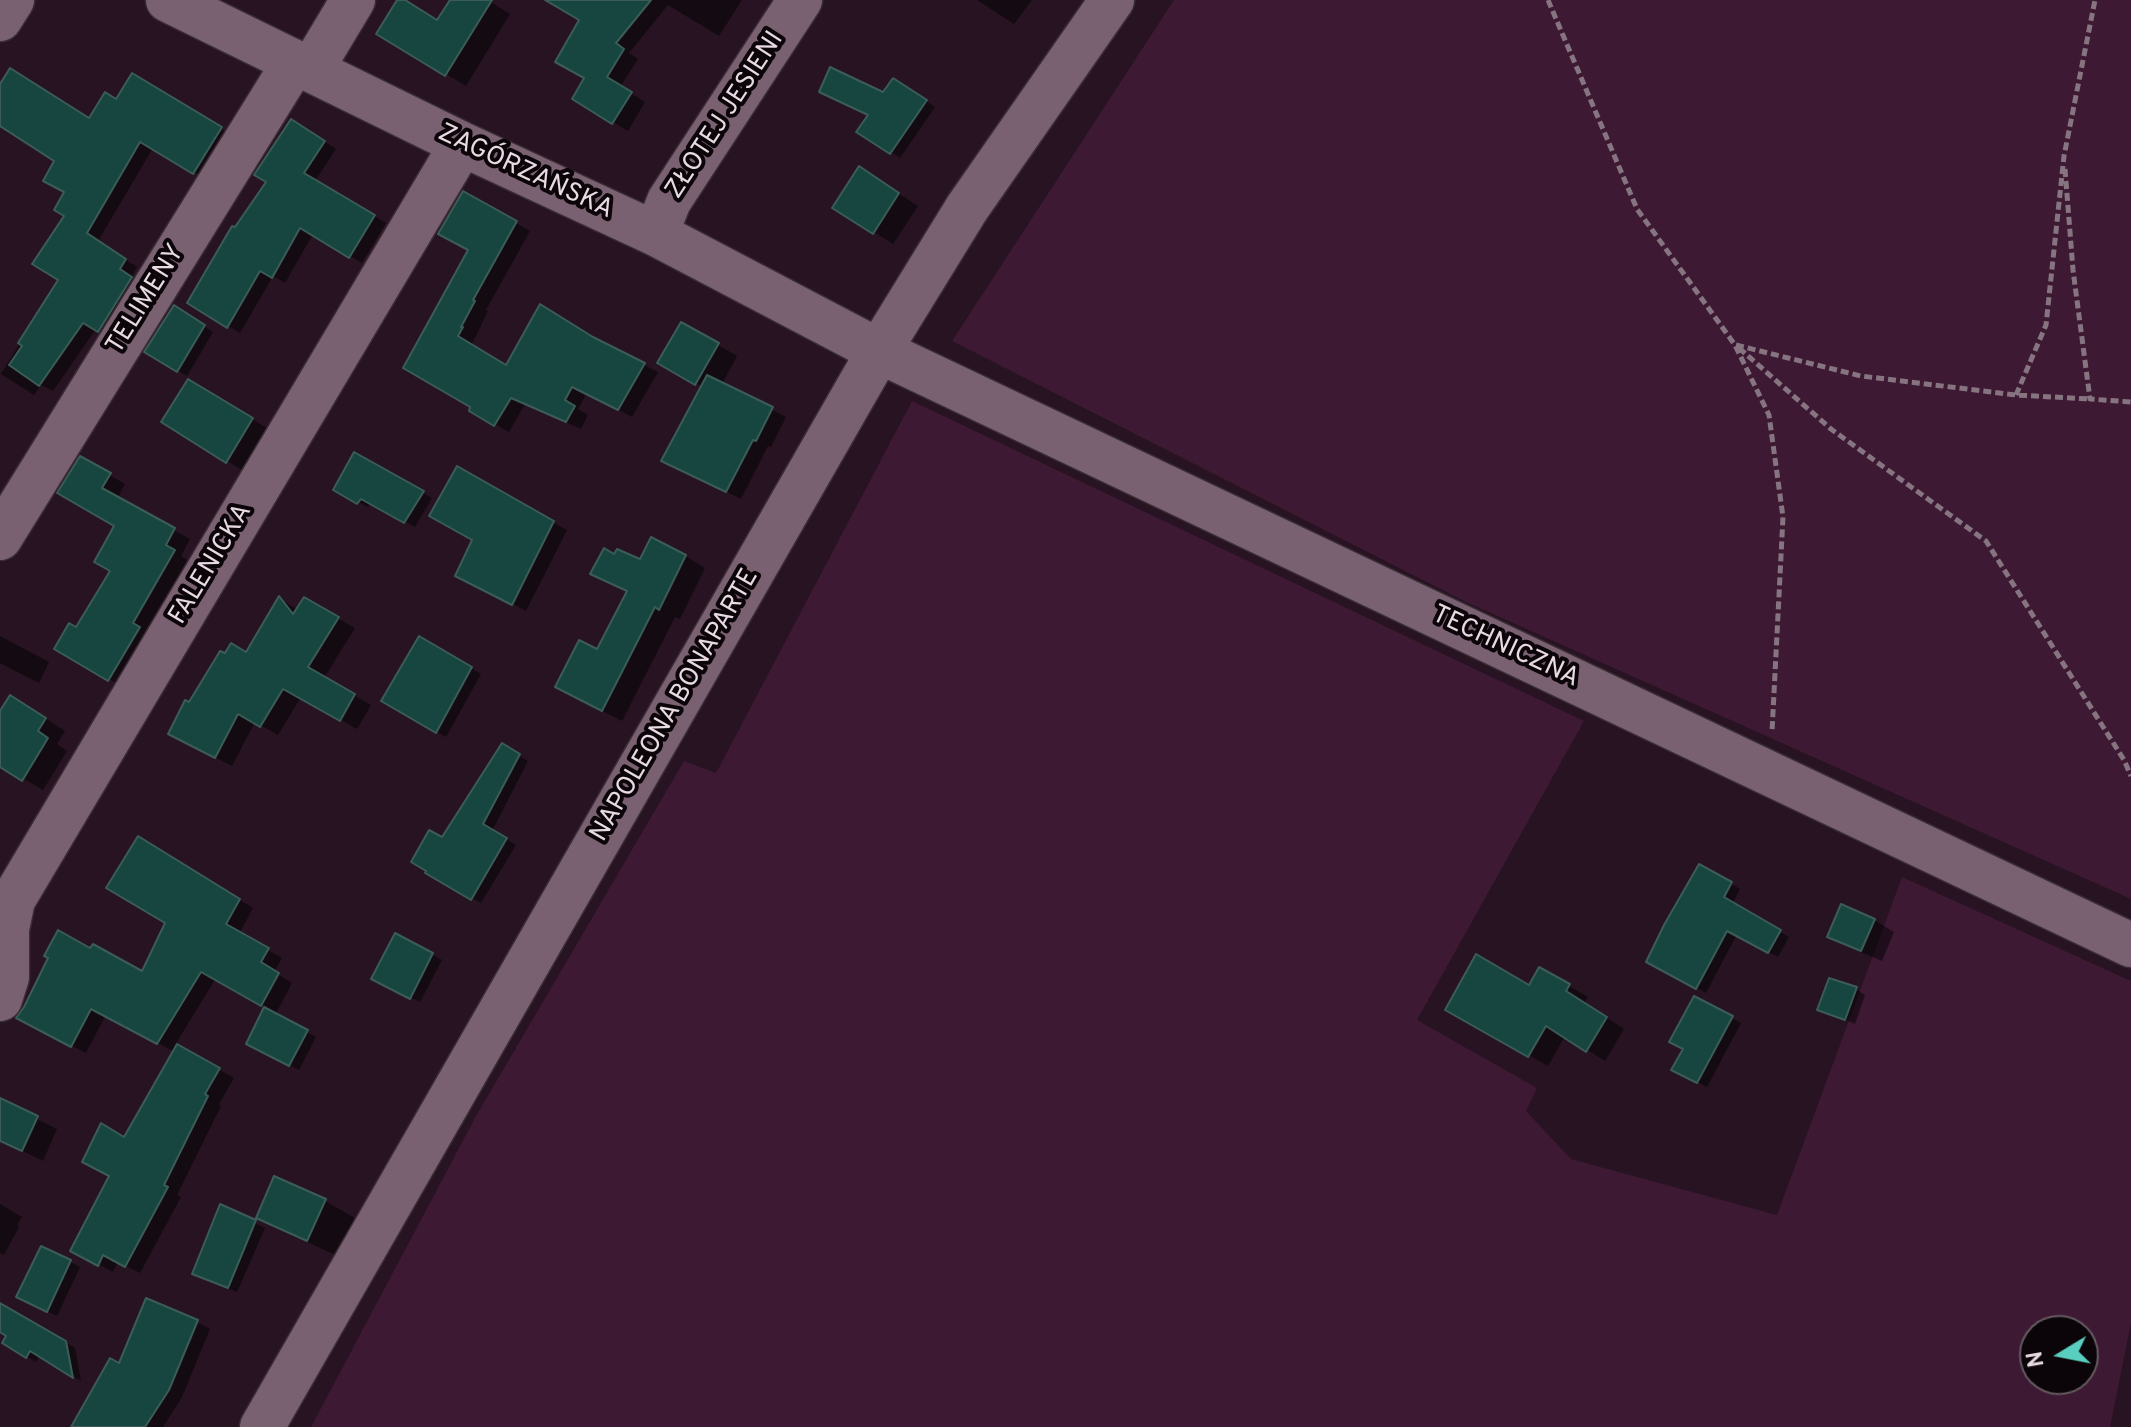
<!DOCTYPE html>
<html>
<head>
<meta charset="utf-8">
<style>
	body { margin:0 }
	#map { position:relative; width:2131px; height:1427px; overflow:hidden; background:#271321; font-family:Overpass,sans-serif }
	canvas { display:block }
	.north { position:absolute; left:2019px; top:1315px; width:80px; height:80px; box-sizing:border-box; background:#0b0408; border:2px solid #635a60; border-radius:50%; rotate:260deg; font-size:22px; font-weight:700; line-height:32px; text-align:center; color:#e8dae3 }
	.north::after { content:''; display:block; margin:auto; width:28px; height:36px; background:#59cebe; clip-path:polygon(50% 0,100% 100%,50% 72%,0 100%) }
</style>
</head>
<body>
<div id="map">
<canvas width="2131" height="1427"></canvas>
<div class="north">N</div>
</div>
<script>
const g = document.querySelector('canvas').getContext('2d');
g.lineJoin = 'round';
function fillPath(path, color) { g.fillStyle = color; g.fill(path, 'evenodd'); }
const shape = rows => new Path2D(rows.map(r => 'M' + r).join(''));
function stroke(path, color, width, dash) { g.strokeStyle = color; g.lineWidth = width; g.lineCap = dash ? 'butt' : 'round'; g.setLineDash(dash || []); g.stroke(path); }
function write(font, color, halo, rows, align = 'center') {
  g.font = font + ' Overpass,sans-serif'; g.lineWidth = 8; g.setLineDash([]); g.textBaseline = 'middle'; g.strokeStyle = halo; g.fillStyle = color; for (const [text, x, y, turn = 0] of rows) {
    g.save(); g.translate(x, y); g.rotate((+turn || 0) * Math.PI / 180); g.textAlign = isNaN(turn) ? turn : align; if (halo) g.strokeText(text, 0, 0); g.fillText(text, 0, 0); g.restore();
  }
}
const green = shape([
	[1174,0,2131,0,2131,899,1466,602,952,341],
	[912,401,1584,721,1417,1020,1537,1088,1526,1111,1571,1159,1777,1215,1902,877,2131,981,2131,1323,2110,1427,311,1427,476,1116,684,761,716,773],
	[2035,1331,2083,1331,2083,1379,2035,1379]
]);
const shadow = shape([
	[399,0,438,22,452,0,488,0,510,14,466,86,379,33],
	[549,0,742,0,719,36,668,5,629,53,638,59,620,87,645,102,628,131,574,99,587,78,582,19],
	[977,0,1032,0,1014,24],
	[133,76,233,136,206,179,153,148,98,241,137,267,131,278,143,286,111,338,96,329,53,391,41,385,34,395,1,374,60,279,67,192,57,160,0,123,0,88,90,120,117,101],
	[903,86,935,107,900,158,859,131,884,94],
	[304,128,336,149,315,181,386,223,362,263,313,234,285,283,273,276,240,333,189,302],
	[860,168,918,206,893,244,874,232],
	[464,194,530,231,486,310,488,311,471,346,507,367,597,341,658,372,632,417,587,393,578,409,588,415,581,429,525,404,509,432,471,410,473,407,406,368,470,250],
	[184,313,213,332,187,376,147,352],
	[682,324,737,356,722,384,786,417,771,447,768,446,741,499,678,468,703,387,660,363],
	[189,382,272,431,247,473,164,422],
	[355,455,432,498,415,527,371,502,368,507,336,490],
	[81,459,125,484,117,499,190,539,181,556,189,561,125,688,57,649,77,630,112,570,116,525],
	[458,469,567,530,526,611,472,583,475,540],
	[685,556,705,568,680,619,675,617,622,721,577,698,629,592,593,574,641,562],
	[280,599,298,610,304,600,355,628,324,678,371,705,357,729,301,697,278,735,255,722,232,766,187,743,189,705,247,655],
	[0,636,49,662,39,683,0,663],
	[420,639,481,674,446,737,384,700],
	[31,709,65,731,57,744,67,751,43,790,0,765,0,715],
	[502,746,528,761,492,831,516,845,481,903,428,872,443,840],
	[139,838,253,908,239,934,282,958,274,972,292,983,275,1015,316,1037,299,1070,248,1043,267,1007,216,978,175,1045,234,1078,219,1104,221,1106,177,1195,181,1197,140,1273,118,1262,113,1272,73,1250,111,1176,125,1140,175,1052,106,1015,86,1053,33,1026,142,974,167,922],
	[1700,867,1740,889,1732,904,1789,937,1778,957,1737,934,1706,993,1649,961],
	[1842,907,1874,920,1894,932,1882,961,1849,947,1830,936],
	[396,936,442,960,420,1002,383,984],
	[1540,969,1588,997,1584,1003,1624,1029,1605,1061,1565,1036,1548,1066,1447,1009,1530,987],
	[1856,989,1865,995,1855,1024,1820,1009],
	[1732,1018,1741,1023,1707,1087,1674,1069],
	[1,1101,57,1129,43,1161,0,1140],
	[275,1179,325,1201,355,1218,338,1256,289,1234,259,1217],
	[0,1204,22,1217,17,1225,19,1227,4,1255,0,1253],
	[222,1207,265,1228,237,1292,203,1278],
	[42,1248,80,1267,57,1316,28,1302],
	[0,1305,75,1348,81,1381,40,1355,36,1362,5,1342,9,1336,0,1330],
	[197,1322,210,1329,182,1397,163,1427,88,1427,120,1366]
]);
const building = shape([
	[397,0,405,0,437,20,450,0,492,0,445,76,376,34,397,0],
	[545,0,651,0,616,43,624,49,607,77,632,92,612,124,572,99,584,78,555,62,579,20,545,0],
	[830,67,883,92,893,78,927,100,890,154,856,132,868,115,819,92,830,67],
	[10,68,89,118,105,92,116,99,132,73,222,127,193,174,140,142,87,233,126,259,120,269,132,277,98,332,83,323,39,386,9,365,22,346,18,343,58,280,32,264,64,216,54,210,64,192,43,181,54,161,0,126,0,84,10,68],
	[291,119,325,141,304,173,375,215,349,258,300,228,272,278,260,271,227,328,187,303,232,226,235,227,266,182,254,175,291,119],
	[859,166,899,193,873,234,832,208,859,166],
	[463,191,517,221,473,300,475,301,461,327,463,327,458,336,506,365,540,304,593,337,645,363,618,410,572,387,565,400,575,406,566,422,511,398,494,426,469,411,470,407,403,368,468,250,438,234,463,191],
	[174,305,205,325,177,372,144,352,174,305],
	[681,322,719,343,695,385,657,363,681,322],
	[707,375,773,407,756,441,753,440,726,492,661,461,707,375],
	[188,379,253,418,226,463,161,422,188,379],
	[354,452,424,491,404,523,361,499,357,504,333,490,354,452],
	[80,456,111,473,102,488,175,528,166,545,175,550,133,623,140,627,108,681,54,649,69,623,76,627,110,571,94,562,114,526,57,493,80,456],
	[457,466,554,521,512,605,455,576,472,540,429,516,457,466],
	[651,537,686,555,659,610,655,607,602,711,555,687,579,640,597,649,627,591,590,574,604,548,614,554,617,549,640,559,651,537],
	[279,596,293,614,304,597,339,617,308,667,355,694,340,721,283,689,260,727,238,714,215,758,168,734,185,700,189,702,220,651,225,653,231,643,246,652,279,596],
	[419,636,472,667,436,733,381,701,419,636],
	[10,695,46,718,38,731,48,738,22,781,0,767,0,711,10,695],
	[502,743,520,754,483,824,507,838,471,900,425,873,426,871,411,862,429,830,442,837,502,743],
	[138,836,240,899,226,924,269,948,261,962,279,973,261,1006,201,972,157,1044,91,1009,71,1047,16,1018,24,1007,48,958,44,956,58,930,90,948,93,944,142,971,165,923,106,888,138,836],
	[1699,864,1732,882,1724,897,1781,930,1768,953,1727,931,1696,989,1646,962,1664,925,1699,864],
	[1841,904,1875,919,1861,951,1827,937,1841,904],
	[395,933,433,953,410,999,371,979,395,933],
	[1476,954,1529,985,1539,967,1570,984,1566,991,1607,1017,1586,1052,1546,1026,1528,1057,1445,1010,1476,954],
	[1829,978,1857,987,1845,1020,1817,1010,1829,978],
	[1694,996,1733,1016,1697,1083,1671,1070,1683,1049,1669,1042,1694,996],
	[264,1007,308,1030,289,1066,246,1044,264,1007],
	[177,1044,220,1068,205,1094,208,1096,164,1185,168,1187,125,1267,103,1255,98,1266,70,1251,109,1176,82,1162,101,1123,124,1137,177,1044],
	[0,1098,38,1116,22,1151,0,1141,0,1098],
	[274,1176,326,1199,307,1241,256,1218,274,1176],
	[220,1204,256,1220,228,1288,192,1274,220,1204],
	[41,1246,71,1260,47,1312,16,1297,41,1246],
	[146,1298,198,1320,169,1390,145,1427,71,1427,110,1358,119,1363,146,1298],
	[0,1303,66,1341,73,1378,30,1351,26,1358,2,1343,6,1336,0,1332,0,1303]
]);
const path = shape([
	[1548,0,1637,209,1735,345,1769,415,1783,517,1772,732],
	[2065,169,2073,270,2090,399,2131,402],
	[1736,345,1861,376,2016,395,2090,399],
	[1739,348,1831,429,1986,541,2124,760,2131,776],
	[2016,395,2046,325,2064,156,2095,0]
]);
const minor = shape([
	[168,0,462,144,656,234,879,351,2131,945],
	[0,19,12,0],
	[311,70,353,0],
	[656,234,669,201,800,0],
	[0,538,294,63],
	[0,999,7,977,7,929,13,900,462,144],
	[262,1427,879,351,967,208,1112,0]
]);
const streetNames = [
	["ZŁOTEJ JESIENI",726,116,-57],
	["ZAGÓRZAŃSKA",525,173,25],
	["TELIMENY",147,300,-58],
	["FALENICKA",212,565,-59],
	["TECHNICZNA",1505,648,25],
	["NAPOLEONA BONAPARTE",676,706,-60]
];
fillPath(green, '#3d1933');
fillPath(shadow, '#0007');
fillPath(building, '#174640');
stroke(building, '#3b5c57', 2);
stroke(minor, '#3a2d36', 47);
stroke(path, '#867581', 5, [8, 4]);
stroke(minor, '#7a6171', 44);
write('26px', '#e8dae3', '#0b0408', streetNames);
</script>
</body>
</html>
